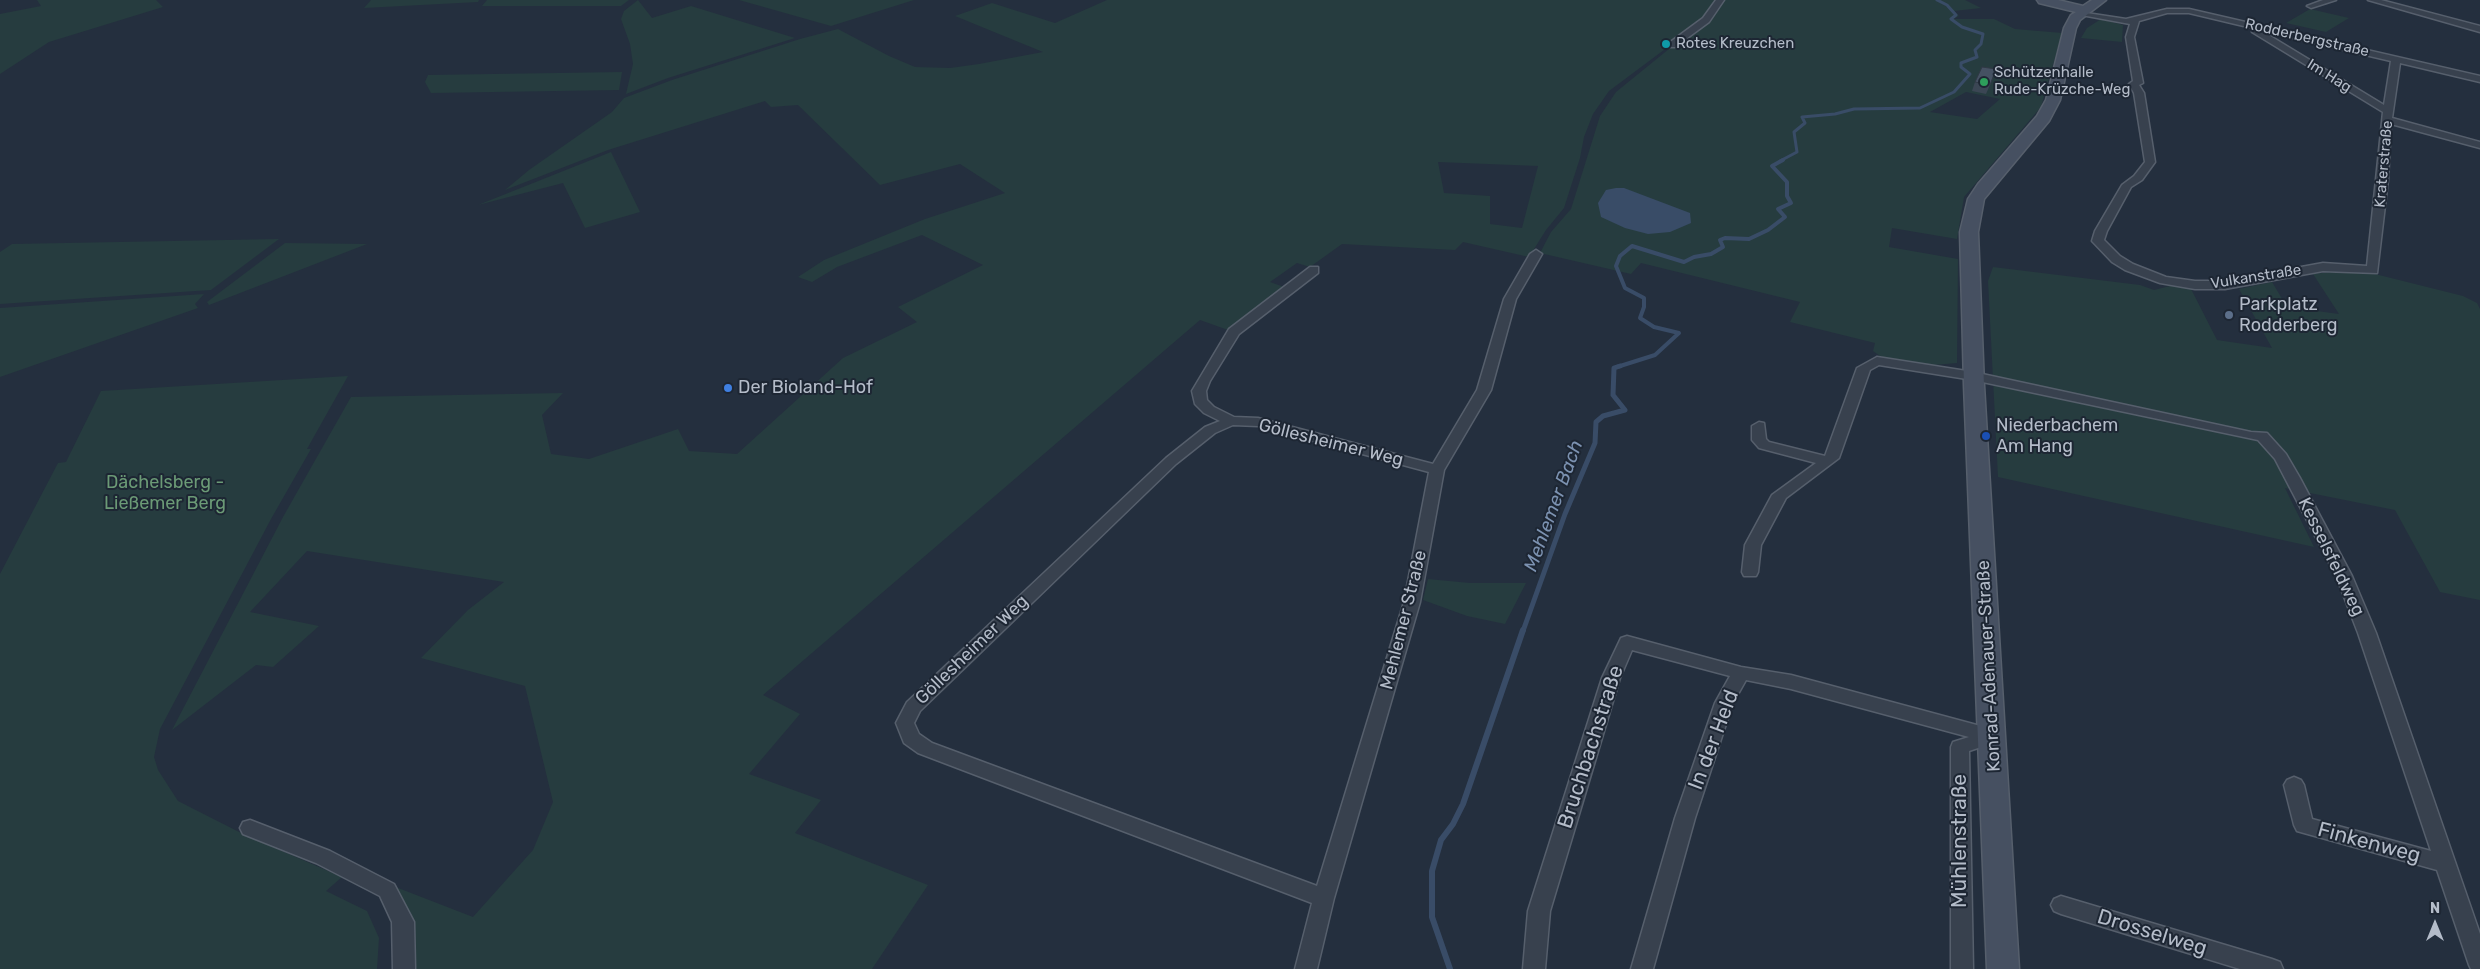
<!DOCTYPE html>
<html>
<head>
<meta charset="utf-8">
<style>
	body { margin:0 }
	#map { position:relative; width:2480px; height:969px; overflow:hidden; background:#242f3e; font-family:Rubik,sans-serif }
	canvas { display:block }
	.north { position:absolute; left:2410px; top:899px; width:50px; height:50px; -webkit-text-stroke:4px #1d2633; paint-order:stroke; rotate:0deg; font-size:14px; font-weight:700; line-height:20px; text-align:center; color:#b4bcc9 }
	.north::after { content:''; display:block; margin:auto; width:18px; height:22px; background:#b4bcc9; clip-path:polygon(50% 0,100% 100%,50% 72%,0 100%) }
</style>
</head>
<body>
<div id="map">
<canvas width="2480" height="969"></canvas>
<div class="north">N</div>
</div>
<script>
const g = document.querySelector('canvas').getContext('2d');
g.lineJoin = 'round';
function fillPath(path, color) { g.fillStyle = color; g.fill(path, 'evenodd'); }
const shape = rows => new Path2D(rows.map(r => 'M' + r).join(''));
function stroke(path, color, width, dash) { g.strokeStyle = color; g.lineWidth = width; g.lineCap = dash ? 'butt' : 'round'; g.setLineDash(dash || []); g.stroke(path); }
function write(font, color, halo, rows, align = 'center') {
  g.font = font + ' Rubik,sans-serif'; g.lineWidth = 4; g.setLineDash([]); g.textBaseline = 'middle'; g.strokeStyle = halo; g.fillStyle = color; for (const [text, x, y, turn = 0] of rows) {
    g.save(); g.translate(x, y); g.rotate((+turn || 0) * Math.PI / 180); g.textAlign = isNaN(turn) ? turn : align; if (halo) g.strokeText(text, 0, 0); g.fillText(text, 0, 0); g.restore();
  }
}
const green = shape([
	[37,0,156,0,163,7,49,42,0,74,0,14,41,6],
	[371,0,479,0,478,2,364,8],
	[487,0,629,0,621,6,482,6],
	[638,0,652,18,691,6,795,38,668,78,626,94,633,64,630,44,621,19,624,11],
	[739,0,914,0,831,26],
	[1107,0,1717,0,1704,20,1609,91,1593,114,1584,137,1580,158,1564,208,1546,230,1529,257,1463,242,1455,250,1342,244,1310,267,1297,263,1270,282,1284,287,1228,330,1200,320,763,695,800,714,749,774,821,800,795,833,928,885,872,969,412,969,413,920,393,886,473,917,533,850,553,802,525,686,421,658,468,610,504,582,307,551,250,612,319,626,273,667,256,665,172,730,283,517,351,397,563,393,542,415,551,454,589,459,678,429,689,451,737,454,843,358,917,322,898,307,983,265,922,235,837,267,812,282,798,277,824,260,925,219,1005,193,960,164,880,185,798,105,771,107,765,101,608,150,505,190,529,170,612,112,624,98,672,80,800,39,838,29,889,56,915,67,950,68,979,64,1043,52,955,16,992,3,1055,23],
	[1438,162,1538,166,1522,228,1490,224,1490,196,1444,193],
	[1722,0,1965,0,1981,8,1954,11,1959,16,1953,19,1994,19,2015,29,2062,33,2041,107,1964,197,1957,239,1892,228,1889,247,1958,259,1957,363,1934,365,1883,358,1873,351,1875,343,1790,322,1800,302,1641,263,1631,274,1540,253,1551,232,1571,209,1600,116,1616,92,1680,40],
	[1966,92,2000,99,1977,119,1930,112],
	[2310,9,2349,18,2326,32,2286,23],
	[2101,19,2123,25,2122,42,2081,38,2087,28],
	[622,72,619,90,431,93,425,82,428,75],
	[611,152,640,212,585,228,563,183,478,205],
	[279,239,211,290,0,304,0,252,12,244],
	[285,243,367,244,209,305,207,302],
	[1993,267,2140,285,2154,290,2174,285,2190,287,2217,340,2272,348,2239,289,2272,282,2287,307,2339,314,2313,274,2340,271,2375,274,2463,296,2477,303,2480,309,2480,600,2440,592,2395,510,2285,488,2314,547,1998,477,1988,281],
	[204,294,195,304,198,308,0,377,0,308],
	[348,376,307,449,311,449,271,519,160,729,154,757,158,770,178,801,245,835,342,877,326,891,367,911,379,938,377,969,0,969,0,574,58,463,66,462,101,391],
	[1428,579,1470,583,1526,583,1505,624,1467,616,1423,600]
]);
const water = shape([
	[1616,188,1624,188,1690,213,1691,223,1670,232,1648,234,1625,228,1601,217,1598,203,1606,190]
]);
const streamFar3 = shape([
	[1780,161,1797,152,1794,132,1805,123,1802,117,1835,114,1854,109,1920,108,1954,92,1970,74,1961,67,1961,63,1977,57,1975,50,1981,44,1983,34,1962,27,1951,19,1956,15,1947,5,1937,0]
]);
const streamFar2 = shape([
	[1617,367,1655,355,1679,333,1654,327,1640,318,1644,307,1644,298,1625,288,1616,266,1620,256,1632,246,1684,262,1694,257,1711,254,1723,247,1720,240,1725,238,1749,239,1768,230,1785,217,1778,209,1791,203,1787,196,1787,182,1772,166,1783,160]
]);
const streamFar1 = shape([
	[1523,631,1565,514,1595,443,1596,422,1603,416,1625,410,1613,395,1614,368,1620,366]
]);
const stream = shape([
	[1450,969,1432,917,1432,871,1441,840,1453,824,1463,804,1523,630]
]);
const street = shape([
	[1716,0,1724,0,1709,22,1675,47,1669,47,1669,43,1703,18,1716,0],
	[2323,0,2336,0,2311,8,2307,6,2323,0],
	[2368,0,2381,0,2480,26,2480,32,2368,0],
	[2167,9,2189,9,2480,76,2480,82,2400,63,2392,118,2480,142,2480,148,2391,124,2388,180,2377,273,2323,271,2225,289,2195,289,2160,283,2125,270,2112,262,2092,241,2095,231,2122,185,2134,176,2145,162,2134,93,2129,84,2133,81,2126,37,2130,24,2076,14,2080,12,2126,19,2167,9],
	[2167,13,2189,13,2252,28,2252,32,2383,112,2367,266,2323,263,2225,281,2195,281,2166,277,2133,264,2120,256,2104,240,2107,231,2131,187,2142,180,2155,162,2144,93,2139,85,2143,83,2134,37,2139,21,2167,13],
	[2262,31,2391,61,2384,105,2262,31],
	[1536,250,1542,254,1516,299,1491,390,1444,470,1420,602,1334,898,1317,969,1295,969,1312,903,918,753,904,743,896,723,907,702,1166,458,1205,427,1220,421,1204,413,1195,404,1192,391,1229,329,1310,267,1318,267,1318,273,1239,334,1210,381,1206,391,1207,400,1214,407,1234,417,1258,418,1433,464,1477,390,1504,299,1530,254,1536,250],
	[1233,425,1258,426,1429,472,1404,602,1317,886,932,743,919,734,914,723,920,711,1176,464,1215,433,1233,425],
	[1877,357,1973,372,2251,432,2267,433,2286,454,2300,478,2352,576,2376,633,2480,934,2480,969,2471,969,2469,965,2437,870,2304,833,2297,831,2294,825,2284,785,2287,780,2294,777,2301,780,2304,785,2312,819,2431,851,2358,633,2336,576,2275,459,2258,440,1973,380,1879,365,1870,370,1839,458,1786,498,1761,545,1758,572,1756,576,1744,576,1742,572,1745,545,1772,495,1816,463,1759,448,1752,440,1752,426,1759,422,1764,423,1766,439,1769,442,1825,456,1857,368,1877,357],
	[1627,636,1741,667,1791,675,1999,731,2001,736,1999,741,1969,751,1973,969,1951,969,1951,747,1953,742,1969,737,1791,689,1746,680,1733,703,1695,818,1653,969,1631,969,1675,818,1715,703,1730,676,1632,650,1620,678,1550,911,1545,969,1523,969,1528,911,1602,678,1621,638,1627,636],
	[250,820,330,851,394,884,414,922,415,969,393,969,392,922,380,896,316,863,243,834,240,828,243,822,250,820],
	[2061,896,2272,959,2280,962,2283,969,2240,969,2061,914,2054,911,2051,905,2054,899,2061,896]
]);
const secondary = shape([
	[2037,0,2058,0,2083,6,2092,0,2106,0,2080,20,2076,28,2060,100,2049,121,1984,199,1978,232,1984,385,2019,969,1987,969,1964,385,1960,232,1968,199,1978,184,2037,116,2046,100,2064,28,2071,15,2076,12,2039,3,2037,0]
]);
const wall = shape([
	[1993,78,1986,94,1972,91,1975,82]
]);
const building = shape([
	[1982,67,1996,69,1990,85,1975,82,1982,67]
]);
const markers = [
	[1666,44,5,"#0f9aa8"],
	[1984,82,5,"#2e9e5b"],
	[2229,315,5,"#5c6f8a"],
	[728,388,5,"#3f7fe0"],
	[1986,436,5,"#1a4fb4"]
];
const farStreetnames = [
	["Rodderbergstraße",2307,38,13],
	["Im Hag",2329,76,32],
	["Kraterstraße",2384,164,-85],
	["Vulkanstraße",2256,277,-9]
];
const farPoinames = [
	["Rotes Kreuzchen",1676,44],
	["Schützenhalle",1994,73],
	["Rude-Krüzche-Weg",1994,90]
];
const poiNames = [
	["Parkplatz",2239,305],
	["Rodderberg",2239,326],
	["Der Bioland-Hof",738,388],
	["Niederbachem",1996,426],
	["Am Hang",1996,447]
];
const streetNames = [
	["Göllesheimer Weg",1331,443,14],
	["Kesselsfeldweg",2331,557,64],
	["Mehlemer Straße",1404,620,-76],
	["Göllesheimer Weg",972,650,-44],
	["Konrad-Adenauer-Straße",1989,666,-93]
];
const parkNames = [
	["Dächelsberg -",165,483],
	["Ließemer Berg",165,504]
];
const waterNames = [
	["Mehlemer Bach",1554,506,-70]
];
const nearStreetnames = [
	["In der Held",1714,740,-69],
	["Bruchbachstraße",1591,747,-72],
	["Mühlenstraße",1960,841,-90],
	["Finkenweg",2369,843,15],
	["Drosselweg",2152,933,17]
];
fillPath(green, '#263c3f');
fillPath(water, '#394c67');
stroke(streamFar3, '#394c67', 3);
stroke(streamFar2, '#394c67', 4);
stroke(streamFar1, '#394c67', 5);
stroke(stream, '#394c67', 6);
stroke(street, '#565f6c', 3);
stroke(secondary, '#565f6c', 3);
fillPath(street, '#38414e');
fillPath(secondary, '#465061');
fillPath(wall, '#3b4654');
fillPath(building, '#455162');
stroke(building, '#303945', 1);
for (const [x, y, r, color] of markers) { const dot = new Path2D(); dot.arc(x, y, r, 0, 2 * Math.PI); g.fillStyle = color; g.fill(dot); stroke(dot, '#1d2633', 2); }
write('15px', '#b4bcc9', '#1d2633', farStreetnames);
write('15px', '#b4bcc9', '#1d2633', farPoinames, 'left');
write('18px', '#b4bcc9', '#1d2633', poiNames, 'left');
write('18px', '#b4bcc9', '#1d2633', streetNames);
write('18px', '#6b9a76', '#1d2633', parkNames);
write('italic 19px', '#7c92b1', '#1d2633', waterNames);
write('21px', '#b4bcc9', '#1d2633', nearStreetnames);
</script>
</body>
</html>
